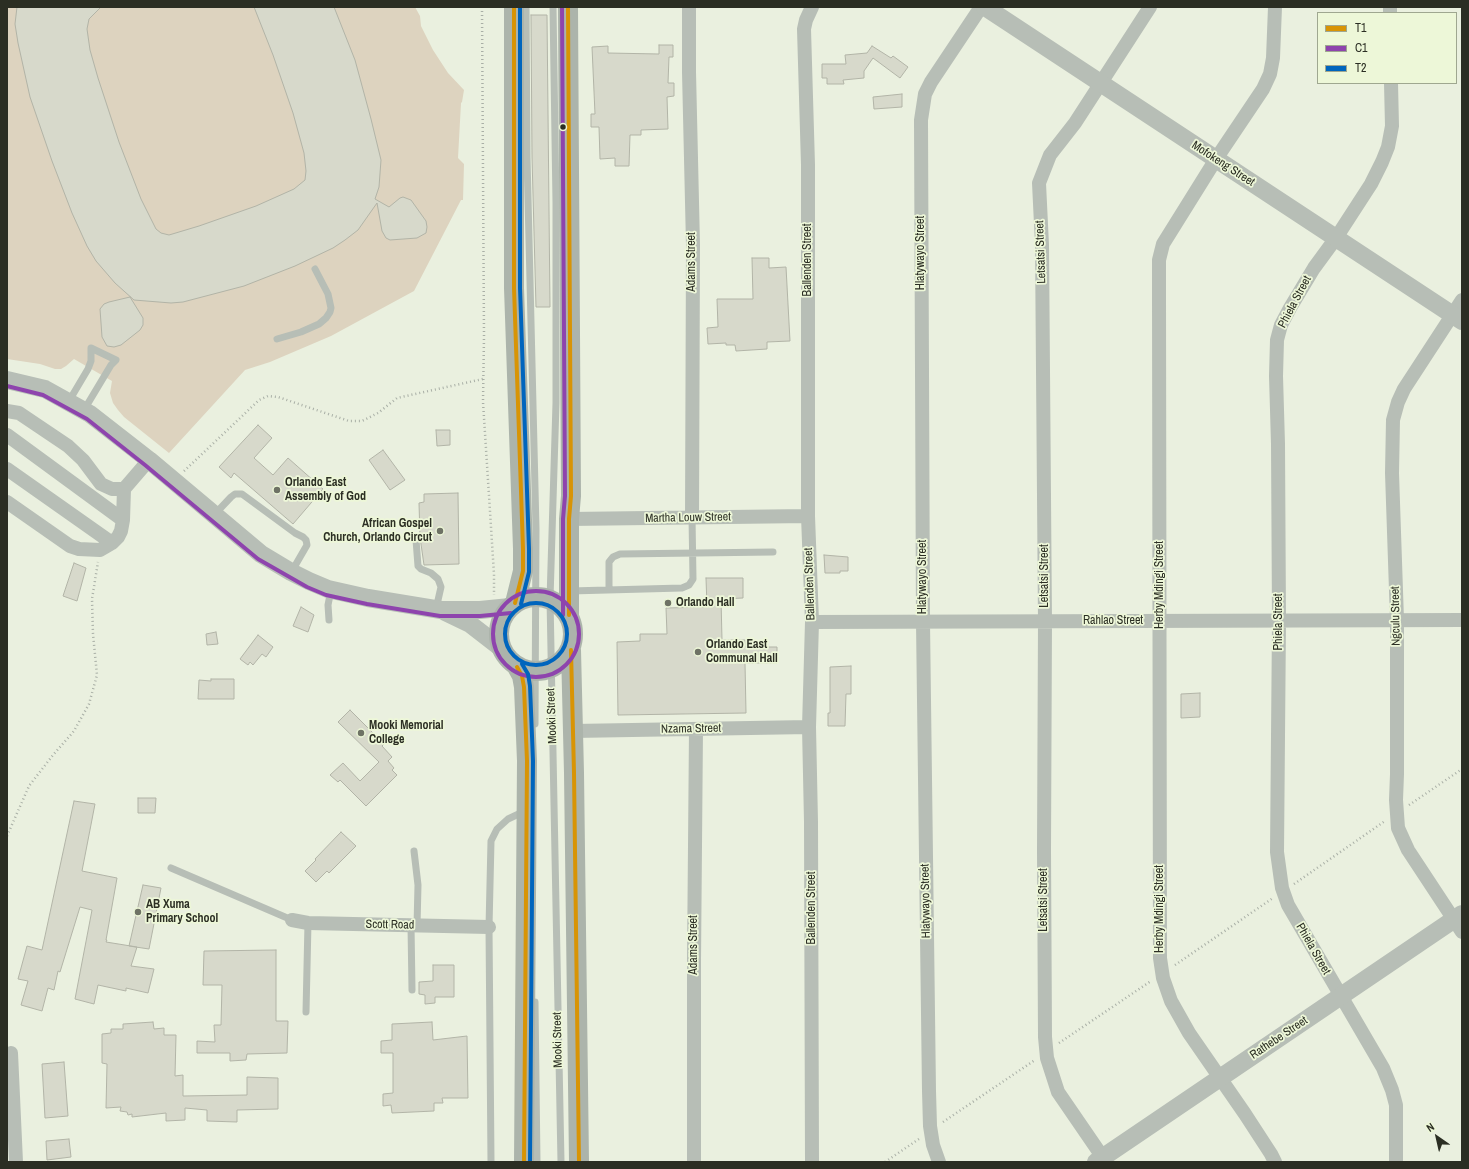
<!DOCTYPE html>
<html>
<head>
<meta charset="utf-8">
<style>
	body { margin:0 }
	#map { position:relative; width:1469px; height:1169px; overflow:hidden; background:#eaf0df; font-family:"Archivo Narrow",sans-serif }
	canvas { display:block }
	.frame { position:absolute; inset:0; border:8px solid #2b2e23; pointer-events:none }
	.legend { position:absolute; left:1317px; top:12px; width:140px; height:72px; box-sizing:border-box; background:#edf7d8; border:1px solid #9fa790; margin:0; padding:5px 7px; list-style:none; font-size:12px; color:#2b2e23 }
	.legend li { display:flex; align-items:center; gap:8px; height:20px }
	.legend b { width:20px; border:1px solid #9fa790 }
	.north { position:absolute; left:1417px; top:1117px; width:40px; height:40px; -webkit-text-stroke:3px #edf7d8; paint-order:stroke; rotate:326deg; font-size:11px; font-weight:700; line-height:16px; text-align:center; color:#2b2e23 }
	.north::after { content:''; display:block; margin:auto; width:14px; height:18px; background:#2b2e23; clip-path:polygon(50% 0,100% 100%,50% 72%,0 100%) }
</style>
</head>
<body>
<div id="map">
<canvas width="1469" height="1169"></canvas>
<div class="frame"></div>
<ul class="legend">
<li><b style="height:5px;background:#d89405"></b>T1</li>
<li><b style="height:5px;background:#8e44ad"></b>C1</li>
<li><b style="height:5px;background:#0065bd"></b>T2</li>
</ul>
<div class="north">N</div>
</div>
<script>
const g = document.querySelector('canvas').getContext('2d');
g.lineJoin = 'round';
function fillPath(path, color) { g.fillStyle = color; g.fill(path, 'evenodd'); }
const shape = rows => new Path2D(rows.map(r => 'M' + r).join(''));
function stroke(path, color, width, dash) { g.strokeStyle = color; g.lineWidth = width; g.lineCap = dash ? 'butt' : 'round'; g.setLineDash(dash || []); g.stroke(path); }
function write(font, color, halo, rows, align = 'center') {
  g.font = font + ' "Archivo Narrow",sans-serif'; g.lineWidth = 3.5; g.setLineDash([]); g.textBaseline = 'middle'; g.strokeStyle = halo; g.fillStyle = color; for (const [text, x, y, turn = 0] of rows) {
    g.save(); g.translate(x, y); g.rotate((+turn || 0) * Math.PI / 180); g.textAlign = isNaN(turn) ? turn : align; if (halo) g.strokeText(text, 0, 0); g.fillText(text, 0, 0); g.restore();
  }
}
const green = shape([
	[7,7,415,7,420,16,421,26,433,50,448,73,464,90,462,102,461,103,458,158,464,164,463,200,461,200,414,291,331,336,270,362,245,370,169,453,124,417,118,410,113,403,110,393,112,381,74,359,66,366,61,369,55,369,40,364,7,359]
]);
const building = shape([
	[17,7,101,7,89,19,87,29,90,50,98,78,119,142,141,199,156,229,161,233,169,235,199,226,256,206,294,189,305,180,306,171,304,153,293,113,273,55,254,7,334,7,355,60,371,119,381,160,379,187,375,199,389,207,400,198,403,197,411,200,426,221,427,227,426,233,417,238,390,240,386,238,382,231,377,203,358,230,345,240,333,248,295,266,244,286,183,302,171,303,134,300,115,283,96,261,87,246,72,213,52,161,30,97,18,43,15,24,17,7],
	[531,15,547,15,550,307,536,307,532,157,531,15],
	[659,45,673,45,673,57,669,57,668,83,674,83,674,96,667,97,668,129,641,130,641,135,630,135,629,166,615,166,615,158,600,159,599,127,591,127,591,114,595,114,592,47,608,46,608,53,659,54,659,45],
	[872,46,891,58,893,56,908,67,900,78,873,58,864,71,864,78,843,80,844,84,827,84,827,78,822,78,822,64,846,64,845,55,867,53,872,46],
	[902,94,902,107,874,109,873,97,902,94],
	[752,258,769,258,769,268,786,267,790,341,767,342,767,349,736,351,735,345,726,345,726,343,708,344,707,328,718,327,717,299,753,299,752,258],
	[130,297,143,318,143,325,140,330,121,345,114,347,107,346,102,337,100,309,104,304,109,302,130,297],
	[258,425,272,438,254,458,273,475,288,458,323,489,293,524,234,473,231,478,219,467,258,425],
	[436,430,450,430,450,445,437,446,436,430],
	[383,450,405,480,390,490,369,460,383,450],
	[458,493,459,564,424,565,420,537,419,503,424,502,424,494,458,493],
	[824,555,848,557,848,571,840,571,840,573,825,573,824,555],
	[74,563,86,568,77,601,63,596,74,563],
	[706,578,743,578,743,598,721,599,722,640,745,640,745,647,777,647,777,663,745,663,746,713,618,715,617,642,640,641,640,634,667,634,666,608,707,607,706,578],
	[301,607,314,615,308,632,293,626,301,607],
	[216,632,218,644,207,645,206,634,216,632],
	[258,635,273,647,266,657,262,654,253,665,250,662,248,665,240,659,258,635],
	[851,666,851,694,846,694,845,726,828,726,828,713,830,713,830,667,851,666],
	[211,679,234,679,234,699,198,699,199,680,211,681,211,679],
	[1200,693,1200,717,1181,718,1181,694,1200,693],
	[350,710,384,744,382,746,392,757,388,761,394,768,392,770,397,775,366,806,340,780,338,782,330,775,343,763,360,781,379,762,338,722,350,710],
	[138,798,156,798,155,813,138,813,138,798],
	[74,801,95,804,82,871,117,878,106,940,107,940,106,942,137,947,131,966,154,969,148,993,126,988,126,991,98,985,94,1004,75,999,92,910,80,907,60,972,58,971,54,990,48,988,42,1011,21,1005,28,981,18,979,27,946,42,950,74,801],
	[341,832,356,846,329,873,327,871,316,882,305,871,316,860,315,859,341,832],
	[143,885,161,888,149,949,129,946,143,885],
	[276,950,276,1021,288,1021,287,1053,247,1054,246,1060,230,1061,230,1053,197,1053,197,1041,215,1042,214,1025,221,1025,222,985,203,985,204,951,276,950],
	[433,965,454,965,454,997,435,997,435,1003,425,1004,425,995,419,994,419,982,433,981,433,965],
	[153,1022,154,1029,164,1028,164,1035,176,1035,175,1076,183,1075,183,1096,247,1095,247,1077,278,1078,278,1109,237,1110,237,1122,207,1121,207,1110,185,1108,185,1120,166,1121,166,1113,132,1117,132,1114,128,1115,127,1112,120,1111,121,1107,106,1108,107,1064,102,1063,102,1034,111,1033,111,1029,123,1029,123,1024,153,1022],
	[432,1022,433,1040,467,1036,468,1098,442,1098,443,1103,434,1103,434,1111,392,1113,391,1105,383,1106,383,1094,393,1093,393,1053,381,1053,381,1041,392,1040,392,1024,432,1022],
	[64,1062,68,1116,45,1118,42,1064,64,1062],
	[69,1139,71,1157,47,1160,46,1141,69,1139]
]);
const path = shape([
	[482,7,484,336,483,402,494,574,494,595],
	[184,471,259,400,268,396,278,397,349,421,362,421,378,413,397,398,483,379],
	[1409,805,1462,769],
	[7,836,29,786,53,755,74,731,89,704,97,675,93,634,92,599,98,562],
	[1294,884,1385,821],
	[1175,965,1273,898],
	[1059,1043,1151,981],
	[943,1122,1035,1060],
	[885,1162,919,1139]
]);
const service = shape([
	[526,7,527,157,536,529,535,724],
	[553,7,556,203,556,403,550,599,561,1162],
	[277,339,301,332,319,324,326,318,330,312,331,308,328,294,315,269],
	[69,401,88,369,91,361,91,348,116,360,111,365,84,410],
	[214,515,231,497,235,494,242,494,295,533,303,537,306,540,307,545,292,571],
	[416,540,418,566,421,569,431,573,438,579,441,587,436,609],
	[609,590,609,562,613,557,620,554,773,552],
	[570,591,682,588,689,585,693,579,692,517],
	[329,620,328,605,331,590],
	[414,851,418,885,417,926],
	[171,868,292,920],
	[411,925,412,990],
	[535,1002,537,1162],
	[306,1012,308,923],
	[491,1162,489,927,491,841,497,829,508,819,525,811]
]);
const minor = shape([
	[689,7,689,72,693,245,692,517],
	[1275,7,1273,58,1270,74,1263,89,1216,159,1163,244,1159,260,1159,295,1160,958,1163,978,1171,1001,1189,1033,1245,1114,1271,1154,1275,1162],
	[1390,7,1390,13],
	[1391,83,1392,126,1388,147,1382,162,1371,184,1336,238,1314,268,1290,308,1281,325,1277,340,1276,376,1278,444,1279,621,1277,852,1282,888,1288,905,1383,1068,1392,1090,1396,1105,1396,1162],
	[1462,300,1404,389,1398,402,1393,420,1392,473,1397,620,1397,774,1396,800,1398,828,1408,850,1462,932],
	[7,411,19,413,68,446,83,460,101,484,112,489,124,489,123,520,121,531,118,537,112,543,100,550,79,549,70,546,7,502],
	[7,435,123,520],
	[7,469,112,543],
	[124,489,149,460],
	[569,519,808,516],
	[812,622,1462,620],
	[573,731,809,727],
	[292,920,308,923,489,927],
	[11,1053,16,1162],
	[694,1162,694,961,696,729],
	[812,1162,811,822,809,727,812,622,808,516,808,165,804,29,806,20,812,7],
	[939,1162,933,1145,930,1126,929,1091,923,622,921,120,925,94,931,82,981,7],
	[1106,1162,1058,1092,1047,1058,1045,1037,1044,850,1045,621,1042,245,1039,183,1050,155,1075,123,1150,7]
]);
const tertiary = shape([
	[985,7,1462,321],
	[7,380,45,389,90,414,149,460,261,554,291,572,309,581,328,589,368,598,441,610,480,610,510,607],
	[445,612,470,624,501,648],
	[1096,1162,1462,914]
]);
const secondary = shape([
	[514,7,514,288,523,549,523,571,515,603],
	[568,7,571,496,569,519,569,615],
	'499 634a37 37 0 1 1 74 0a37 37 0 1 1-74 0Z',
	[571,650,574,773,579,1162],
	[517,667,522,676,524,687,527,761,524,1162]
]);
const bus1 = shape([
	[514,7,514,288,523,549,523,571,515,603],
	[568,7,571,496,569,519,569,615],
	[571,650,574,773,579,1162],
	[517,667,522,676,524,687,527,761,524,1162]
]);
const bus2 = shape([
	[562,7,565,496,563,519,563,615],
	[7,386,43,395,87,419,145,465,258,559,307,587,326,595,367,604,440,616,480,616,511,613],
	'493 634a43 43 0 1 1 86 0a43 43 0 1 1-86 0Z'
]);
const bus3 = shape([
	[520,7,520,288,529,549,529,572,521,604],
	'505 634a31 31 0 1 1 62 0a31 31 0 1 1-62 0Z',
	[522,664,528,674,530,686,533,761,530,1162]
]);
const markers = [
	[563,127,3.5,"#2b2e23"],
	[277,490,4,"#6e7265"],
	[440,531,4,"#6e7265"],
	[668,603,4,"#6e7265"],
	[698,652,4,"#6e7265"],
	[361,733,4,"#6e7265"],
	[138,912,4,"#6e7265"]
];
const streetNames = [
	["Mofokeng Street",1223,164,33],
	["Letsatsi Street",1041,252,-92],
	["Hlatywayo Street",921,253,-90],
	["Ballenden Street",808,260,-90],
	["Adams Street",692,262,-90],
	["Phiela Street",1295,302,-62],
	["Martha Louw Street",688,518,-1],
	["Letsatsi Street",1045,576,-90],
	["Hlatywayo Street",923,577,-90],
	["Ballenden Street",810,584,-92],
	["Herby Mdingi Street",1160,585,-90],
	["Ngculu Street",1396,616,-91],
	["Rahlao Street",1113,621],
	["Phiela Street",1279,622,-90],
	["Mooki Street",552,716,-92],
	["Nzama Street",691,729,-1],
	["Letsatsi Street",1044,900,-90],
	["Hlatywayo Street",926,901,-91],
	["Ballenden Street",812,908,-90],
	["Herby Mdingi Street",1160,909,-90],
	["Scott Road",390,925,1],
	["Adams Street",694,945,-90],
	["Phiela Street",1313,949,60],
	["Rathebe Street",1279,1038,-34],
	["Mooki Street",558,1040,-91]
];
const poiNames = [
	["Orlando East",285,483],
	["Assembly of God",285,497],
	["African Gospel",432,524,"right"],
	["Church, Orlando Circut",432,538,"right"],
	["Orlando Hall",676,603],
	["Orlando East",706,645],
	["Communal Hall",706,659],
	["Mooki Memorial",369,726],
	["College",369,740],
	["AB Xuma",146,905],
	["Primary School",146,919]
];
fillPath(green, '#ddd3bf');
fillPath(building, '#d7d9cb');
stroke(building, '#b2b4a7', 1);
stroke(path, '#a9afa6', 2.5, [1, 3]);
stroke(service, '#b7beb6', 7);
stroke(minor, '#b7beb6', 14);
stroke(tertiary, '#b7beb6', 18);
stroke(secondary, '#acb4ab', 20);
stroke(bus1, '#d89405', 4);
stroke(bus2, '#8e44ad', 4);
stroke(bus3, '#0065bd', 4);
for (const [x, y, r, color] of markers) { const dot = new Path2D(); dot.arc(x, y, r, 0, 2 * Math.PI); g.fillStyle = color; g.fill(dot); stroke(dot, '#edf7d8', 1.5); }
write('12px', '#2b2e23', '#edf7d8', streetNames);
write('bold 12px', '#2b2e23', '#edf7d8', poiNames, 'left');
</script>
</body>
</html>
